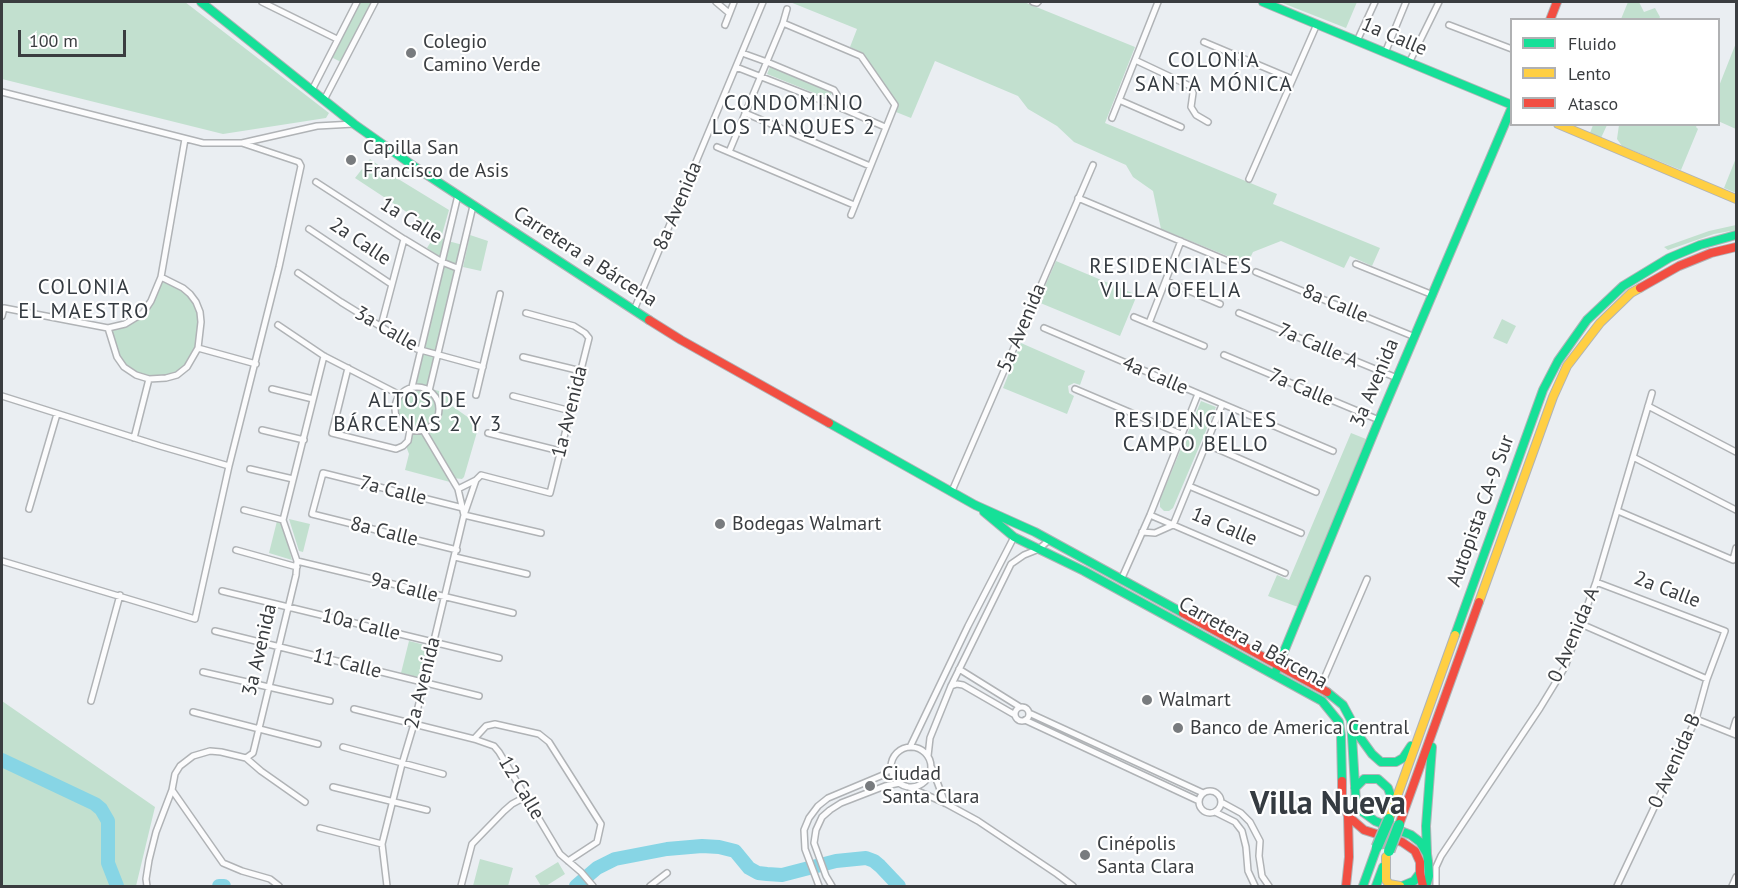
<!DOCTYPE html>
<html>
<head>
<meta charset="utf-8">
<style>
	body { margin:0 }
	#map { position:relative; width:1738px; height:888px; overflow:hidden; background:#eaeef2; font-family:"PT Sans",sans-serif }
	canvas { display:block }
	.frame { position:absolute; inset:0; border:3px solid #3a3d40; pointer-events:none }
	.legend { position:absolute; left:1510px; top:18px; width:210px; height:108px; box-sizing:border-box; background:#fff; border:2px solid #b0b1b3; margin:0; padding:8px 10px; list-style:none; font-size:18px; color:#3a3d40 }
	.legend li { display:flex; align-items:center; gap:12px; height:30px }
	.legend b { width:30px; border:2px solid #b0b1b3 }
	.scale { position:absolute; left:18px; top:30px; width:108px; height:27px; box-sizing:border-box; border:3px solid #3a3d40; border-top:0; padding-left:8px; font-size:18px; line-height:21px; white-space:nowrap; color:#3a3d40; -webkit-text-stroke:4px #fff; paint-order:stroke }
</style>
</head>
<body>
<div id="map">
<canvas width="1738" height="888"></canvas>
<div class="frame"></div>
<ul class="legend">
<li><b style="height:8px;background:#16e098"></b>Fluido</li>
<li><b style="height:8px;background:#ffcf43"></b>Lento</li>
<li><b style="height:8px;background:#f24e42"></b>Atasco</li>
</ul>
<div class="scale">100 m</div>
</div>
<script>
const g = document.querySelector('canvas').getContext('2d');
g.lineJoin = 'round';
function fillPath(path, color) { g.fillStyle = color; g.fill(path, 'evenodd'); }
const shape = rows => new Path2D(rows.map(r => 'M' + r).join(''));
function stroke(path, color, width, dash) { g.strokeStyle = color; g.lineWidth = width; g.lineCap = dash ? 'butt' : 'round'; g.setLineDash(dash || []); g.stroke(path); }
function write(font, color, halo, rows, align = 'center') {
  g.font = font + ' "PT Sans",sans-serif'; g.lineWidth = 4.5; g.setLineDash([]); g.textBaseline = 'middle'; g.strokeStyle = halo; g.fillStyle = color; for (const [text, x, y, turn = 0] of rows) {
    g.save(); g.translate(x, y); g.rotate((+turn || 0) * Math.PI / 180); g.textAlign = isNaN(turn) ? turn : align; if (halo) g.strokeText(text, 0, 0); g.fillText(text, 0, 0); g.restore();
  }
}
const green = shape([
	[2,2,185,2,329,113,326,118,223,134,2,79],
	[357,2,375,2,343,63,329,56],
	[790,2,1024,2,1135,47,1105,123,1277,194,1273,204,1380,248,1372,266,1350,256,1344,268,1281,241,1253,252,1247,264,1161,229,1153,191,1133,177,1126,165,1074,142,1057,126,1028,109,1018,96,935,61,911,118,896,112,898,105,863,53,850,47,857,29],
	[1280,2,1357,2,1346,28],
	[1628,2,1639,2,1644,12,1655,8,1660,17,1659,19,1621,19],
	[1736,43,1736,129,1718,121,1719,86],
	[770,67,832,92,829,99,767,74],
	[1593,125,1607,125,1601,138,1590,133],
	[1619,125,1697,125,1696,127,1698,129,1681,170,1622,146,1617,139],
	[1736,158,1736,193,1724,188],
	[370,159,395,177,449,210,441,238,446,240,441,255,437,255,427,248,437,232,355,178],
	[1736,225,1736,230,1714,234,1668,250,1664,247,1709,231],
	[470,235,488,241,481,271,463,267],
	[448,241,463,245,429,391,437,401,439,408,438,415,430,427,423,430,410,430,400,423,395,412,395,406,400,395,412,387],
	[1056,261,1137,295,1120,336,1038,302],
	[161,277,190,294,200,312,198,348,187,367,166,378,136,375,117,357,108,328,117,326,143,313],
	[1502,319,1516,326,1507,344,1493,338],
	[1021,343,1085,371,1080,385,1074,383,1068,386,1069,393,1074,396,1067,414,1003,388],
	[431,389,451,394,456,399,452,406,479,425,464,477,462,479,453,478,426,431,436,423,439,416,440,408,439,400],
	[1201,401,1216,407,1173,508,1169,511,1164,511,1160,507,1160,499],
	[411,431,422,432,450,482,405,470,409,454,406,446],
	[1351,433,1366,439,1298,607,1268,596,1277,575,1289,580],
	[289,519,310,524,303,552,299,551],
	[277,521,282,522,292,560,269,553],
	[409,641,429,646,421,678,401,673],
	[2,701,155,807,136,886,2,886],
	[480,859,513,868,508,886,473,886],
	[558,862,565,874,546,886,541,886,535,876]
]);
const river = shape([
	[2,760,95,804,101,809,108,821,108,863,117,886],
	[219,886,224,886],
	[576,886,597,868,615,859,667,849,702,846,719,847,735,851,749,868,758,873,767,874,782,875,836,861,866,858,874,861,880,866,899,886]
]);
const street = shape([
	[262,2,337,39],
	[716,2,729,13],
	[1033,2,1037,3,1038,2],
	[787,9,783,23,861,56,895,105,851,215],
	[725,25,734,2],
	[1449,25,1512,49],
	[1357,41,1375,2],
	[1204,42,1292,79],
	[742,53,767,62,834,90,845,108],
	[1385,53,1406,2],
	[1135,60,1190,86,1193,93,1191,107,1196,115,1208,122],
	[1409,63,1439,2],
	[736,67,846,110,885,127],
	[312,90,357,2],
	[2,92,203,143,242,143,317,126,354,124],
	[324,100,375,2],
	[1119,100,1181,127],
	[745,113,870,166],
	[1112,118,1158,2],
	[717,147,854,205],
	[729,152,783,23],
	[1249,179,1317,24],
	[316,182,404,239,442,262,457,268],
	[1078,198,1235,264],
	[309,229,391,284],
	[1356,264,1433,295],
	[1256,272,1415,337],
	[298,273,341,302,417,349,483,367],
	[1166,281,1220,304],
	[634,310,763,2],
	[1239,313,1397,378],
	[2,316,4,308,108,328,125,324,143,313,151,301,161,277,185,139],
	[1134,317,1204,346],
	[1149,323,1181,241],
	[278,325,324,356,400,395],
	[381,326,404,239],
	[108,328,117,357,124,367,136,375,149,379,166,378,177,375,187,367,198,348,201,322,200,312,196,302,190,294,183,288,161,277],
	[1044,328,1333,451],
	[198,348,256,364],
	[1224,355,1379,420],
	[523,357,581,371],
	[348,368,332,433,396,449,403,446,408,441,410,430],
	[412,387,458,195],
	'395 409a22 22 0 1 1 44 0a22 22 0 1 1-44 0Z',
	[272,389,313,399],
	[1075,389,1181,434],
	[429,391,473,206],
	[476,395,500,294],
	[2,396,160,446,229,466],
	[513,396,571,411],
	[1648,406,1736,452],
	[262,430,304,440],
	[423,430,458,489,464,515,541,533],
	[488,433,560,451],
	[134,438,149,379],
	[1206,444,1316,492],
	[1633,457,1736,510],
	[250,469,293,479],
	[1189,486,1301,533],
	[458,489,476,480,481,475,550,493,589,338,585,333,574,326,526,313],
	[952,491,1093,165],
	[29,509,57,414],
	[244,510,283,520],
	[1618,511,1733,560,1736,548],
	[1150,515,1285,573],
	[1173,525,1222,405],
	[1142,532,1155,533,1173,525],
	[236,550,297,567],
	[457,550,312,514,323,473,463,508],
	[455,557,527,574],
	[2,561,195,619,229,466,279,267,301,166,299,162,242,143],
	[297,561,513,613],
	[1121,580,1150,515,1198,394],
	[1596,582,1725,631,1707,679,1696,719,1617,886],
	[222,591,499,658],
	[1581,624,1707,679],
	[215,631,479,696],
	[959,669,1020,707],
	[203,672,330,701],
	[951,686,957,684,963,685,1015,715],
	[1320,688,1367,579],
	[91,701,120,595],
	'1015 714a7 7 0 1 1 14 0a7 7 0 1 1-14 0Z',
	[354,709,474,739,494,746,499,752,560,854,581,872,593,886],
	[193,712,318,744],
	[1029,713,1203,793],
	[1696,719,1736,735],
	[1025,720,1199,801],
	[1732,733,1736,720],
	[474,739,486,726,495,724,539,734,549,742,601,824,597,842,568,861],
	[343,747,443,774],
	[910,747,968,626,1014,537],
	'891 767a20 20 0 1 1 40 0a20 20 0 1 1-40 0Z',
	[928,756,930,738,951,686,1011,564,1024,555,1039,549,1049,540],
	[246,758,261,771,305,802],
	[932,768,945,803],
	[906,786,945,803,978,821,1057,874,1073,886],
	[333,787,427,810],
	[172,790,223,863,242,871,270,879,279,886],
	'1199 802a11 11 0 1 1 22 0a11 11 0 1 1-22 0Z',
	[1221,802,1241,813,1250,822,1260,841,1259,856,1261,869,1262,876,1269,886],
	[1215,812,1235,822,1242,831,1246,847,1248,871,1255,886],
	[320,828,382,844],
	[147,886,146,879,149,860,156,832,172,790,175,774,180,766,193,756,210,751,221,752,246,758,253,753,255,745,296,575,297,561,283,520,324,356],
	[387,886,382,844,402,764,414,724,464,515,476,480],
	[461,886,472,844,504,811,512,804,525,797],
	[650,886,667,873],
	[819,886,805,849,804,830,809,818,818,806,828,798,883,775,891,768],
	[832,886,826,876,814,843,816,830,822,817,830,810,841,803,885,786,900,783],
	[1436,886,1436,867,1441,856,1540,708,1565,667,1596,582,1652,393],
	[1732,886,1736,877]
]);
const fast = shape([
	[201,2,354,124,415,167,649,320],
	[1263,2,1512,105],
	[829,423,975,505,1035,532,1183,613],
	[984,512,1014,537,1084,571,1322,701,1339,722,1341,736,1342,781],
	[1455,635,1543,390,1558,361,1587,320,1623,286,1669,258,1700,245,1736,235],
	[1276,671,1379,420,1512,107],
	[1327,692,1343,705,1351,720,1356,802,1360,810,1375,821,1411,835,1420,842,1427,854,1428,861,1429,876,1426,886],
	[1351,720,1359,736,1372,754,1381,762,1396,762,1403,758,1411,746],
	[1355,788,1364,779,1378,779,1388,788,1394,805],
	[1427,854,1426,826,1432,747],
	[1363,886,1377,847],
	[1376,886,1383,867],
	[1402,886,1414,881,1420,873]
]);
const slow = shape([
	[1558,124,1736,199],
	[1479,602,1553,397,1567,366,1600,323,1631,293,1640,288],
	[1389,819,1455,635],
	[1386,857,1386,880,1389,884,1400,886]
]);
const jam = shape([
	[1550,20,1557,2],
	[1640,288,1679,266,1711,253,1736,247],
	[649,320,681,340,829,423],
	[1183,613,1327,692],
	[1342,781,1342,797,1348,816,1364,830,1402,842,1415,851,1420,862,1420,873,1423,886],
	[1399,825,1479,602],
	[1346,886,1349,857,1348,816]
]);
const fastBridge = shape([
	[1377,847,1389,819],
	[1389,851,1399,825]
]);
const markers = [
	[411,53,6,"#787b7e"],
	[351,160,6,"#787b7e"],
	[720,524,6,"#787b7e"],
	[1147,700,6,"#787b7e"],
	[1178,728,6,"#787b7e"],
	[870,786,6,"#787b7e"],
	[1085,855,6,"#787b7e"]
];
const streetNames = [
	["1a Calle",1394,37,23],
	["8a Avenida",678,206,-67],
	["1a Calle",411,221,32],
	["2a Calle",360,242,34],
	["Carretera a Bárcena",585,257,33],
	["8a Calle",1335,304,23],
	["5a Avenida",1022,328,-67],
	["3a Calle",386,329,30],
	["7a Calle A",1318,346,23],
	["4a Calle",1155,376,23],
	["3a Avenida",1375,383,-67],
	["7a Calle",1301,388,23],
	["1a Avenida",570,412,-76],
	["7a Calle",393,491,14],
	["Autopista CA-9 Sur",1481,511,-70],
	["1a Calle",1224,527,23],
	["8a Calle",384,532,14],
	["9a Calle",404,588,14],
	["2a Calle",1667,590,21],
	["10a Calle",361,625,14],
	["0 Avenida A",1574,635,-67],
	["Carretera a Bárcena",1253,643,29],
	["3a Avenida",260,650,-77],
	["11 Calle",347,664,14],
	["2a Avenida",423,683,-76],
	["0 Avenida B",1675,761,-66],
	["12 Calle",521,788,59]
];
const poiNames = [
	["Colegio",423,42],
	["Camino Verde",423,65],
	["Capilla San",363,148],
	["Francisco de Asis",363,171],
	["Bodegas Walmart",732,524],
	["Walmart",1159,700],
	["Banco de America Central",1190,728],
	["Ciudad",882,774],
	["Santa Clara",882,797],
	["Cinépolis",1097,844],
	["Santa Clara",1097,867]
];
const neighbourhoodNames = [
	["COLONIA",1214,61],
	["SANTA MÓNICA",1214,85],
	["CONDOMINIO",794,104],
	["LOS TANQUES 2",794,128],
	["RESIDENCIALES",1171,267],
	["VILLA OFELIA",1171,291],
	["COLONIA",84,288],
	["EL MAESTRO",84,312],
	["ALTOS DE",418,401],
	["BÁRCENAS 2 Y 3",418,425],
	["RESIDENCIALES",1196,421],
	["CAMPO BELLO",1196,445]
];
const townNames = [
	["Villa Nueva",1328,805]
];
fillPath(green, '#c2e0cf');
stroke(river, '#87d5e5', 14);
stroke(street, '#b0b3b6', 8);
stroke(fast, '#b0b3b6', 10);
stroke(slow, '#b0b3b6', 10);
stroke(jam, '#b0b3b6', 10);
stroke(street, '#fcfcfd', 5);
stroke(fast, '#16e098', 8);
stroke(slow, '#ffcf43', 8);
stroke(jam, '#f24e42', 8);
stroke(fastBridge, '#b0b3b6', 13, []);
stroke(fastBridge, '#16e098', 10);
for (const [x, y, r, color] of markers) { const dot = new Path2D(); dot.arc(x, y, r, 0, 2 * Math.PI); g.fillStyle = color; g.fill(dot); stroke(dot, '#fff', 2); }
write('20px', '#3a3d40', '#fff', streetNames);
write('20px', '#3a3d40', '#fff', poiNames, 'left');
g.letterSpacing = '1.5px';
write('21px', '#353b41', '#fff', neighbourhoodNames);
g.letterSpacing = '0px';
write('bold 32px', '#353b41', '#fff', townNames);
</script>
</body>
</html>
